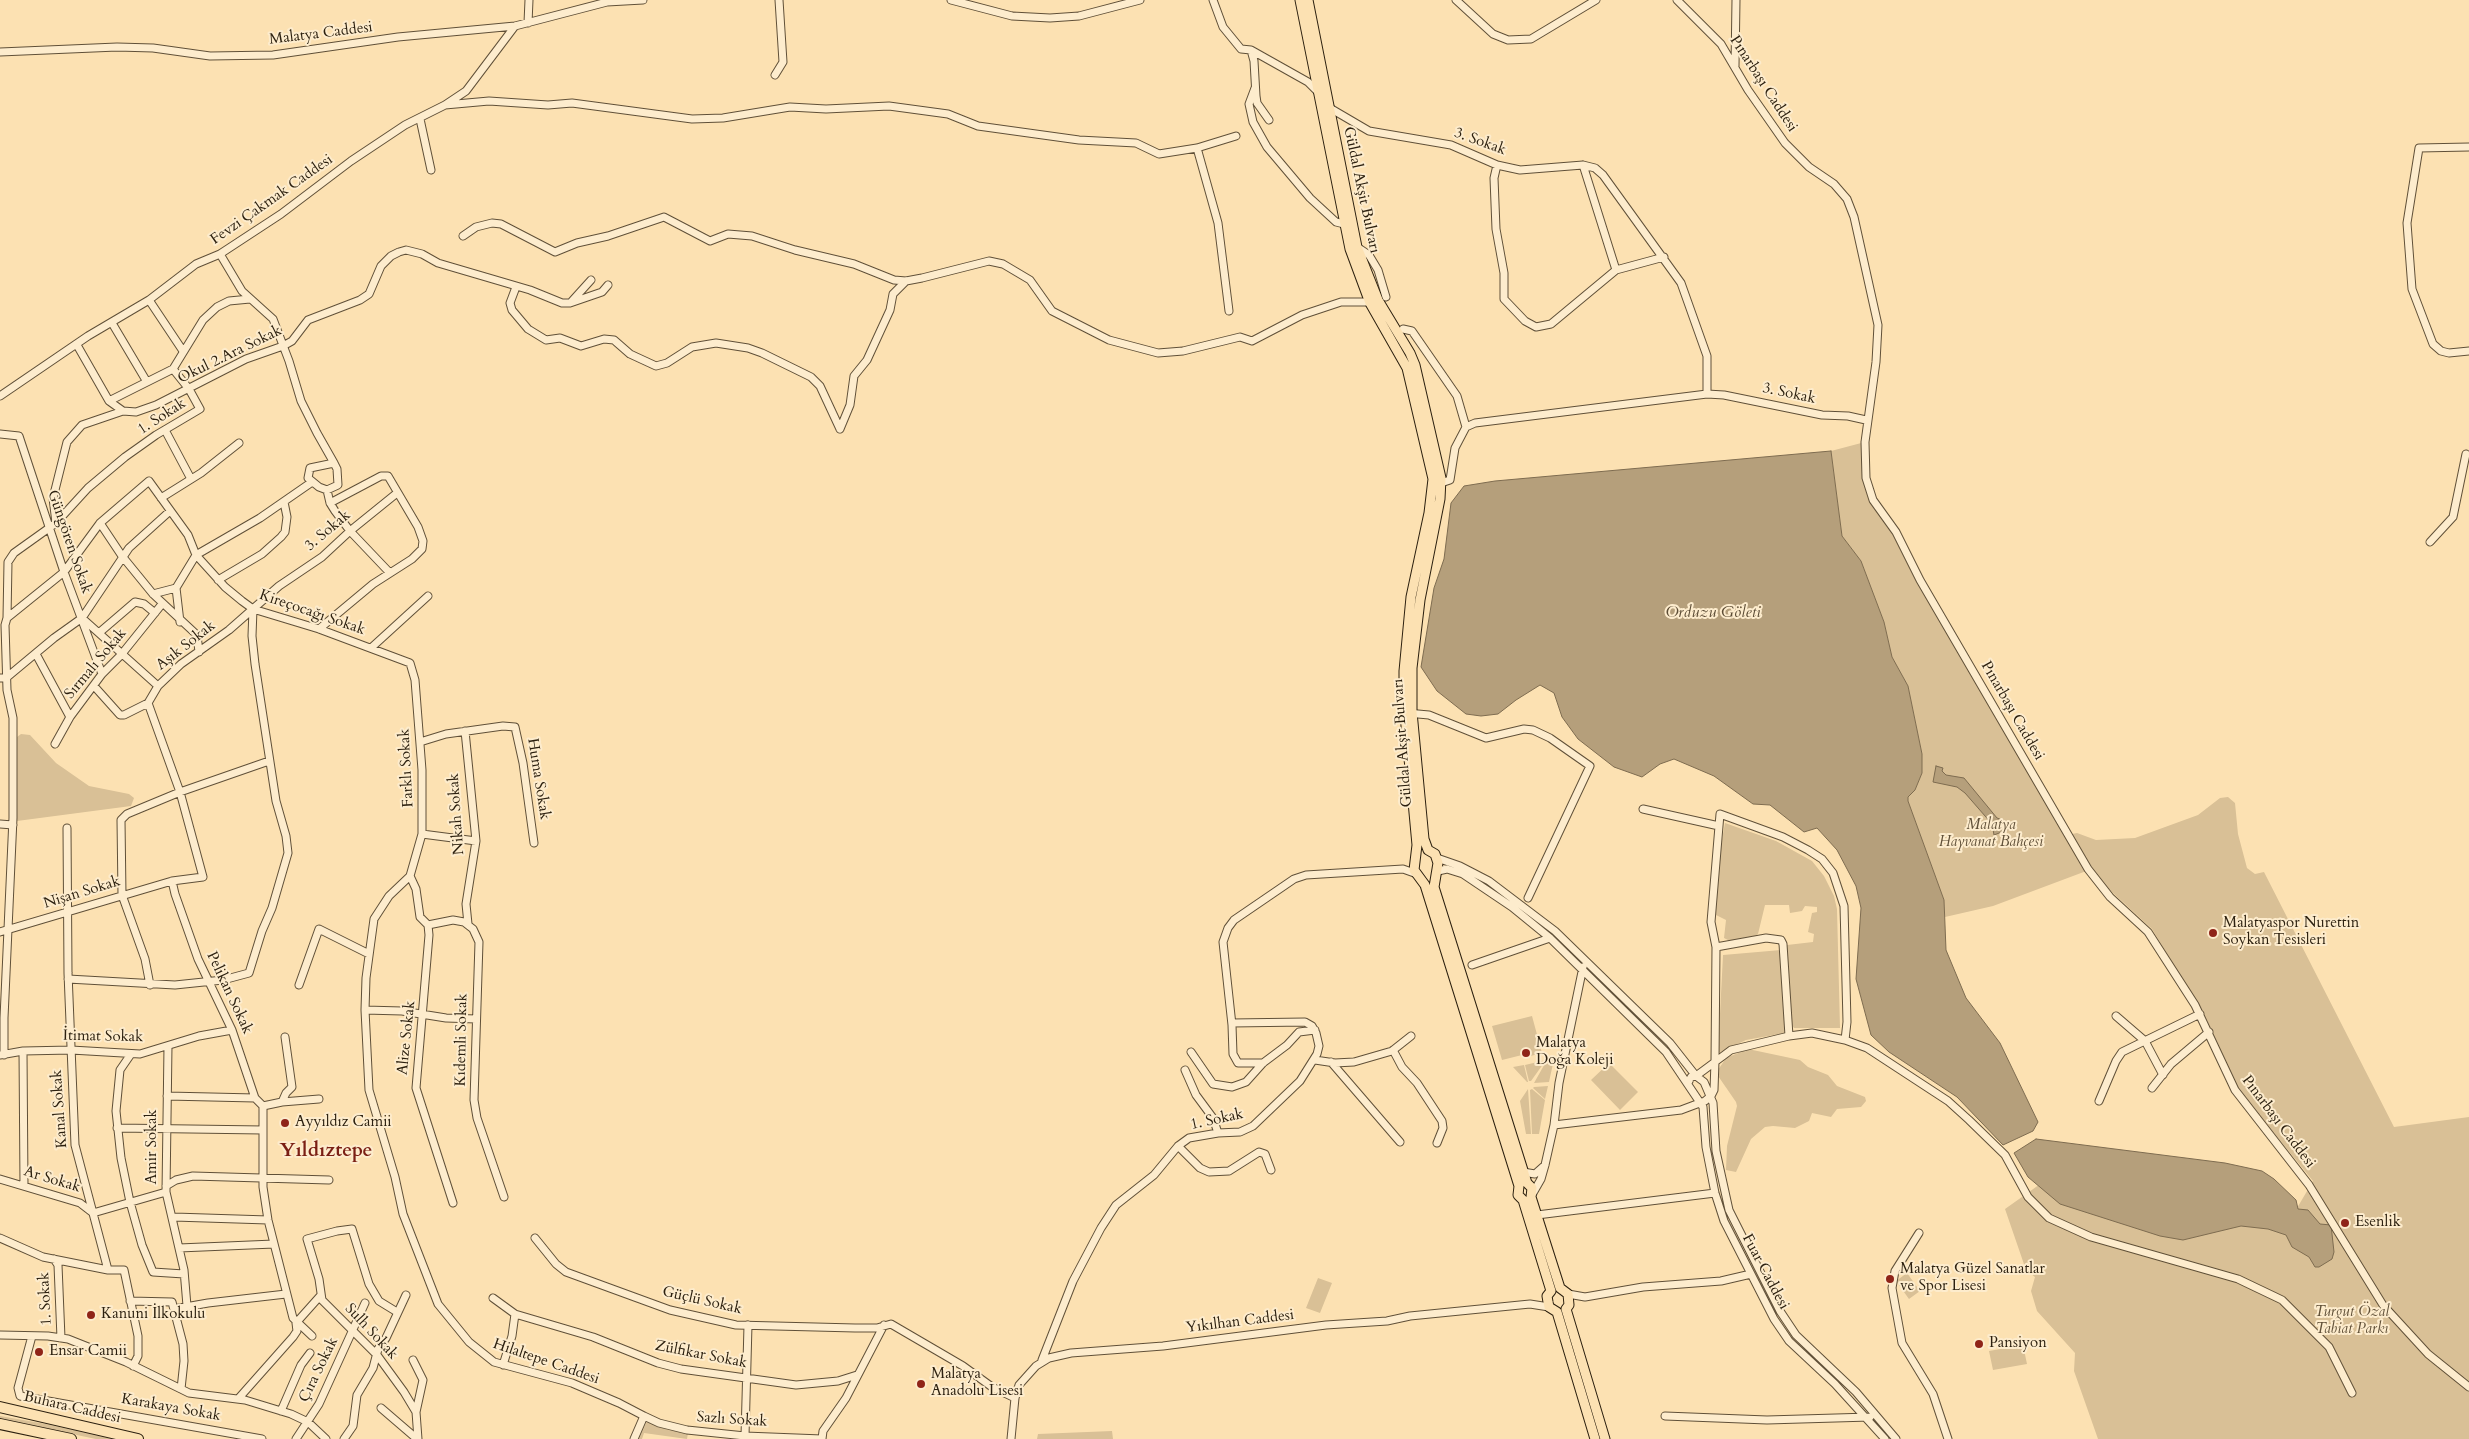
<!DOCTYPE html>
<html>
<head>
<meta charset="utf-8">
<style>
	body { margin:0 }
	canvas { display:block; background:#fce1b2 }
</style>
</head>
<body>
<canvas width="2469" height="1439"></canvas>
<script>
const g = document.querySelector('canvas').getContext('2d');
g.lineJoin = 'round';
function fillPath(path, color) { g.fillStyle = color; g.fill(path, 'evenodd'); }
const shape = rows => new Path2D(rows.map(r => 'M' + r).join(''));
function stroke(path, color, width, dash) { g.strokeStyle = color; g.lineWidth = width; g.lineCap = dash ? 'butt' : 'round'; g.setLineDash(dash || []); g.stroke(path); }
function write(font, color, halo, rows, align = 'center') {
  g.font = font + ' Cardo,serif'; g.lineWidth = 4; g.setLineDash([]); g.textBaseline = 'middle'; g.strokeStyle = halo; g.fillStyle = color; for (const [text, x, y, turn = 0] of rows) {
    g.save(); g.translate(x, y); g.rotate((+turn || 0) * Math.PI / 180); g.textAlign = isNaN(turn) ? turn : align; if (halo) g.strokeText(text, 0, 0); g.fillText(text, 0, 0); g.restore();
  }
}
const green = shape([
	[1865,442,1868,488,2089,870,1993,906,1945,917,1944,900,1908,801,1907,797,1915,790,1922,773,1922,754,1908,686,1892,657,1884,622,1861,561,1842,536,1831,451],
	[21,734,30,735,56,763,89,786,129,794,134,798,131,806,17,821,17,737],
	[2228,797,2235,803,2238,834,2247,868,2255,874,2264,872,2394,1127,2469,1117,2469,1439,2098,1439,2074,1371,2075,1353,2037,1311,2031,1291,2035,1277,2026,1270,2005,1209,2043,1182,2287,1225,2313,1181,2226,1074,2228,1072,2207,1020,2152,929,2100,881,2072,834,2077,833,2096,840,2135,838,2198,815,2220,798],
	[1725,823,1776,841,1812,861,1824,876,1834,896,1837,909,1840,1028,1794,1028,1788,1019,1787,945,1813,942,1814,934,1808,932,1812,913,1817,912,1817,907,1805,906,1802,911,1790,913,1789,905,1765,905,1758,934,1752,938,1734,943,1724,938,1726,920,1714,914,1718,861],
	[1781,950,1785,1033,1746,1040,1718,1053,1723,955],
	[1532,1016,1542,1053,1523,1058,1522,1055,1502,1060,1492,1026],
	[1748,1049,1800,1060,1808,1067,1828,1075,1837,1086,1865,1097,1866,1101,1861,1107,1837,1109,1831,1117,1812,1113,1809,1121,1795,1128,1773,1126,1765,1127,1751,1139,1736,1172,1726,1170,1727,1146,1737,1106,1736,1102,1716,1073,1726,1058],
	[1554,1059,1549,1082,1534,1083,1547,1060],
	[1546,1060,1531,1081,1529,1081,1525,1065],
	[1609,1063,1638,1092,1620,1110,1591,1080],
	[1524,1065,1528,1082,1527,1082,1513,1067],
	[1548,1086,1545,1099,1533,1088,1534,1087],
	[1528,1089,1531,1134,1526,1134,1520,1101],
	[1532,1089,1545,1100,1539,1134,1532,1134,1530,1090],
	[1907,1273,1920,1291,1909,1299,1896,1281],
	[1318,1278,1332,1283,1320,1313,1306,1308],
	[2023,1345,2027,1364,1993,1370,1989,1351],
	[0,1416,46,1424,112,1439,96,1439,0,1419],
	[647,1421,668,1430,688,1433,687,1439,644,1433,642,1439,639,1439],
	[1112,1431,1113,1439,1037,1439,1038,1434]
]);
const water = shape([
	[1831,451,1842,536,1861,561,1884,622,1892,657,1908,686,1922,754,1922,773,1915,790,1908,797,1908,801,1944,900,1946,950,1966,998,2000,1043,2038,1122,2033,1131,2003,1145,1957,1097,1889,1052,1871,1035,1856,979,1861,908,1856,886,1837,850,1817,828,1804,832,1770,805,1753,804,1714,776,1674,759,1660,764,1642,777,1614,767,1578,739,1562,717,1554,693,1540,685,1516,700,1498,714,1481,716,1466,714,1437,691,1421,667,1434,588,1444,559,1451,503,1464,486,1495,481,1831,451],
	[1936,766,1943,768,1942,771,1946,775,1964,778,1997,818,2011,823,2012,828,1994,835,1992,824,1965,793,1957,787,1933,782,1936,766],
	[2036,1139,2225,1163,2262,1171,2274,1179,2296,1200,2298,1209,2308,1210,2320,1224,2331,1225,2334,1252,2332,1259,2319,1267,2315,1267,2309,1257,2292,1247,2286,1235,2268,1229,2241,1226,2183,1240,2160,1236,2060,1204,2028,1177,2014,1153,2036,1139]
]);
const minor = shape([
	[951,0,1012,16,1050,18,1079,16,1140,0],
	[1213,0,1223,27,1241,49,1251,50,1308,82,1318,92],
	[1456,0,1493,34,1508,40,1531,39,1596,0],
	[1677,0,1721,44,1748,90,1785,143,1809,167,1834,184,1847,199,1854,217,1878,325,1876,362,1865,442,1866,478,1873,500,1896,532,1920,580,2088,869,2110,897,2148,932,2195,1005,2235,1090,2309,1185,2383,1305,2428,1354,2469,1387],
	[528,23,529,0],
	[1251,50,1254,61,1256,96,1257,103,1269,120],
	[0,52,117,47,153,48,210,56,273,55,398,37,515,26,607,2,643,0],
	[1735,66,1736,0],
	[775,75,783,62,779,0],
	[1255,88,1249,104,1253,122,1267,147,1310,198,1336,222,1344,224],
	[445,105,489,101,548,105,572,103,692,119,723,118,790,107,826,109,889,106,948,114,978,126,1079,140,1136,143,1159,154,1197,148,1236,136],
	[1328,107,1369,131,1451,145,1497,165,1520,170,1583,165,1595,168,1603,175,1681,283,1707,356,1707,394],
	[420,119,431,170],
	[2469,147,2419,148,2407,223,2412,289,2433,344,2441,351,2449,353,2469,351],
	[1197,148,1218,223,1229,311],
	[1497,165,1494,178,1496,229,1504,273,1504,299,1525,321,1536,327,1551,324,1616,270,1664,257],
	[1583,165,1616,270],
	[463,236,476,227,492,223,501,224,555,252,577,243,608,236,664,217,710,241,728,234,752,236,795,250,854,264,894,280,906,281,922,278,989,261,1003,264,1030,280,1052,311,1109,340,1158,353,1183,351,1240,337,1252,341,1302,315,1341,302,1373,302],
	[1357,247,1369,255,1378,270,1386,297],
	[220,254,242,291,273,319,289,361,301,401,317,433,334,463,337,469,338,485,327,490,319,487,308,478,310,468,334,463],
	[516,287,510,303,512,310,528,329,546,340,560,338,581,346,604,339,614,340,630,354,656,366,667,363,692,347,716,343,748,348,762,353,811,377,820,386,840,429],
	[149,300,183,351],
	[572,301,591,280],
	[112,323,147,382],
	[1403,329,1412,331,1457,396,1466,427],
	[77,345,109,401,123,411,136,412,156,405,246,359,283,346,292,341,308,320,360,300,369,294,381,266,391,256,399,252,406,250,422,254,438,263,530,290,562,303,570,303,602,292,608,285],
	[0,396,88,336,149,300,196,264,220,254,281,214,351,161,405,125,445,105,466,91,515,26],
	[109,401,173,369,203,320,217,307,229,301,250,299],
	[840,429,850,405,854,376,867,360,890,310,893,294,906,281],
	[165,430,191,479],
	[0,434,19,436,64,572,102,674],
	[1438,484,1450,480,1455,448,1466,427,1475,423,1707,394,1724,395,1822,415,1848,416,1866,420],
	[327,490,330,503,335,511,350,531,389,572],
	[161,498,201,473,239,443],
	[56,523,53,498,67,442,82,425,123,411],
	[100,523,122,556,153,594,197,635,199,652],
	[2430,542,2453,517,2466,454],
	[218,580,262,554,281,537,285,532,287,517,284,502],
	[176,588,180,622],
	[153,594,176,588,196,555,260,518,312,482],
	[7,618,8,562,14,553,56,523,88,488,125,457,156,435,200,409,189,389,173,369],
	[82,618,158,686],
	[319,629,373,584,412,559,422,549,423,541,418,527,388,476,381,476,330,503],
	[100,632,135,602,144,604,155,613],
	[371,648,428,596],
	[36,654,70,717],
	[0,678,6,678,54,638,82,618,129,548,170,511],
	[94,686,120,715,124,715,148,703,158,686,181,664,229,630,279,586,322,557,350,531,397,493],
	[148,703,180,792,203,877,172,881,175,894,198,959,232,1030,255,1098,263,1106,263,1187,268,1220,293,1318,312,1336],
	[1407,713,1429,715,1486,738,1524,729,1533,730,1550,738,1590,766,1528,898],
	[465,731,476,841,466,904,468,924],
	[420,742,446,734,503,726,515,727,523,763,534,843],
	[55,744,70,717,102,674,121,655,162,604],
	[1643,809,1719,826],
	[0,824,13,825],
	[67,828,68,973,75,1145,108,1270,124,1270,138,1336,138,1356,133,1366],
	[422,834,476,841],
	[1437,858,1460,866,1489,881,1555,931,1670,1043,1696,1076,1704,1082,1713,1103,1716,1151,1729,1210,1780,1311,1796,1335,1856,1392,1896,1439],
	[1438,871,1447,869,1463,874,1512,907,1550,938,1666,1052,1703,1107,1706,1147,1715,1193,1724,1221,1774,1319,1789,1341,1835,1384,1885,1439],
	[410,876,416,889,420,917,428,925,429,935,416,1088,453,1203],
	[428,925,453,920,464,922,473,929,479,942,474,1100,477,1118,504,1197],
	[0,932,172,881],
	[1716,947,1766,938,1781,940,1783,944,1789,1036],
	[1472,965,1550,938],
	[68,979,175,985,223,980,249,973,262,931,272,908,288,853,286,836,276,801,255,664,252,636,253,609],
	[150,985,145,959,122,895,121,820,127,814,180,792,269,761],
	[299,985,319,929,369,954],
	[365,1010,402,1011,446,1018,476,1019],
	[2116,1016,2145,1041,2163,1075],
	[168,1046,166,1192,184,1270,187,1306],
	[1393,1050,1402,1067,1417,1083,1442,1121,1443,1128,1437,1143],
	[23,1051,24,1186],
	[1191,1052,1213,1084,1232,1087,1246,1082,1263,1063,1287,1045,1299,1032,1315,1030],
	[131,1054,120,1070,116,1111,121,1158,130,1202,142,1245,153,1272,184,1274],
	[0,1055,23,1051,71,1050,140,1054,199,1036,232,1030],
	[4,1055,4,1018,13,818,13,718,7,690,5,625,7,618,64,572,100,523,149,481,188,535,196,555,225,587,242,601,253,609,319,629,410,663,415,680,422,770,422,834,410,876,389,896,374,919,366,978,365,1010,369,1090,395,1177,403,1214,438,1304,469,1342,494,1362,572,1383,619,1403,644,1416,634,1439],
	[1315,1060,1335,1063,1354,1062,1392,1051,1411,1036],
	[1331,1062,1400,1142],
	[1263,1063,1238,1063,1233,1054,1232,1025,1223,942,1228,928,1234,920,1294,879,1306,875,1403,869,1417,874],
	[1185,1070,1196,1095,1213,1118,1218,1133],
	[1688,1083,1691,1077,1696,1076,1731,1050,1789,1036,1812,1033,1845,1040,1867,1048,1948,1101,1969,1120,2005,1155,2028,1197,2049,1218,2091,1237,2238,1279,2282,1300,2329,1347,2352,1393],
	[2152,1088,2171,1064,2209,1032],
	[167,1096,255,1098],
	[2099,1101,2116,1061,2122,1052,2200,1014],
	[282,1102,319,1099],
	[263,1106,282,1102,286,1093,292,1087,285,1037],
	[1554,1125,1681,1110,1705,1101,1711,1096,1714,1090,1715,1061,1716,947,1711,922,1720,814,1783,837,1808,850,1822,859,1833,873,1844,906,1847,1022,1845,1040],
	[117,1128,263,1130],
	[1178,1146,1200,1168,1209,1172,1229,1171,1259,1152,1265,1154,1271,1170],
	[1523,1172,1535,1174,1545,1165],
	[0,1179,80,1203,93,1213,166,1192],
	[166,1186,176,1180,193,1176,329,1180],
	[1533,1193,1541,1179,1545,1165,1554,1125,1559,1083,1583,967],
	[1537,1215,1715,1193],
	[174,1217,268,1220],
	[1919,1233,1895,1271,1892,1288,1902,1343,1933,1394,1948,1439],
	[0,1238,43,1257,108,1270],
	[535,1238,556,1264,566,1272,670,1310,736,1325,855,1328,877,1328,891,1324,963,1366,992,1387,1015,1398],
	[179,1248,274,1244],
	[54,1259,58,1265,61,1338],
	[1568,1294,1585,1297,1643,1287,1721,1281,1751,1274],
	[493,1298,515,1314],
	[130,1301,172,1302,183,1344,184,1361,181,1389],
	[174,1309,208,1303,286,1294],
	[397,1312,379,1301,369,1284,352,1229,337,1231,307,1239,319,1279,322,1300,377,1355,404,1392,416,1412,418,1439],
	[0,1335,48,1336,68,1339,126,1362,189,1393,245,1400,291,1414,308,1422,326,1439],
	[32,1336,18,1388,20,1396,262,1439],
	[413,1360,423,1380,416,1412],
	[1042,1360,1073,1281,1101,1228,1116,1205,1154,1175,1178,1146,1189,1138,1218,1133,1240,1132,1253,1126,1300,1081,1317,1054,1319,1046,1316,1033,1312,1026,1305,1022,1232,1023],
	[503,1365,512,1336,515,1314,593,1337,658,1363,681,1369,796,1385,838,1381,857,1375],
	[238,1399,293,1337,297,1331,296,1323,321,1295],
	[381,1408,417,1439],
	[281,1411,301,1365,310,1353],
	[644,1416,659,1423,687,1430,745,1436,822,1439],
	[1665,1416,1767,1420,1870,1417],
	[745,1436,748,1325],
	[296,1439,319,1404,365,1303],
	[344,1439,353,1426,357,1395,373,1368,378,1349,386,1338,406,1295],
	[822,1439,823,1431,846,1398,884,1325],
	[1011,1439,1015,1398,1019,1385,1036,1366,1049,1358,1071,1353,1163,1346,1326,1325,1387,1321,1410,1316,1530,1304,1549,1307]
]);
const major = shape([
	[1300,0,1350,249,1370,303,1407,368,1433,479,1429,513,1411,597,1404,671,1404,704,1417,845,1414,870,1425,885,1519,1186,1518,1195,1523,1200,1551,1291,1547,1296,1548,1302,1549,1307,1557,1312,1595,1439],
	[1308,0,1357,247,1378,300,1410,353,1415,365,1441,478,1440,499,1420,600,1412,668,1412,712,1424,839,1428,850,1435,854,1438,863,1434,887,1527,1183,1532,1188,1531,1197,1560,1288,1568,1294,1569,1305,1566,1309,1605,1439]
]);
const highway = shape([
	[0,1407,138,1439],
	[0,1424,71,1439]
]);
const markers = [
	[2213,933,5,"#8f2418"],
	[1526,1053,5,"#8f2418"],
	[285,1123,5,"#8f2418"],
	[2345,1223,5,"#8f2418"],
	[1890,1279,5,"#8f2418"],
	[91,1315,5,"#8f2418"],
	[1979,1344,5,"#8f2418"],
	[39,1352,5,"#8f2418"],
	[921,1384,5,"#8f2418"]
];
const streetNames = [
	["Malatya Caddesi",321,34,-7],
	["Pınarbaşı Caddesi",1763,84,57],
	["3. Sokak",1480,142,20],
	["Güldal Akşit Bulvarı",1361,190,78],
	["Fevzi Çakmak Caddesi",272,200,-35],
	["Okul 2.Ara Sokak",230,355,-26],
	["3. Sokak",1789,394,12],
	["1. Sokak",162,417,-33],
	["3. Sokak",328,531,-40],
	["Güngören Sokak",69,542,71],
	["Kireçocağı Sokak",312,613,19],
	["Aşık Sokak",186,646,-38],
	["Sırmalı Sokak",96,664,-50],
	["Pınarbaşı Caddesi",2012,711,60],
	["Güldal Akşit Bulvarı",1403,743,-94],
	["Farklı Sokak",407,768,-93],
	["Huma Sokak",538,779,81],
	["Nikah Sokak",457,814,-94],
	["Nişan Sokak",82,893,-17],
	["Pelikan Sokak",229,993,65],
	["İtimat Sokak",103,1037,1],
	["Alize Sokak",407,1038,-84],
	["Kıdemli Sokak",462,1040,-89],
	["Kanal Sokak",60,1109,-94],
	["1. Sokak",1217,1120,-12],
	["Pınarbaşı Caddesi",2278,1122,53],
	["Amir Sokak",153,1147,-90],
	["Ar Sokak",52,1180,17],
	["Fuar Caddesi",1765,1272,62],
	["1. Sokak",46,1299,-93],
	["Güçlü Sokak",702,1301,13],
	["Yıkılhan Caddesi",1240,1322,-7],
	["Sulh Sokak",371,1332,47],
	["Zülfikar Sokak",701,1355,11],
	["Hilaltepe Caddesi",546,1362,19],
	["Çıra Sokak",319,1370,-64],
	["Buhara Caddesi",72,1408,13],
	["Karakaya Sokak",171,1408,10],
	["Sazlı Sokak",732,1420,4]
];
const parkNames = [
	["Malatya",1991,826],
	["Hayvanat Bahçesi",1991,843],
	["Turgut Özal",2352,1313],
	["Tabiat Parkı",2352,1330]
];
const poiNames = [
	["Malatyaspor Nurettin",2223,924],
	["Soykan Tesisleri",2223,941],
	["Malatya",1536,1044],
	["Doğa Koleji",1536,1061],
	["Ayyıldız Camii",295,1123],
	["Esenlik",2355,1223],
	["Malatya Güzel Sanatlar",1900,1270],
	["ve Spor Lisesi",1900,1287],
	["Kanuni İlkokulu",101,1315],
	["Pansiyon",1989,1344],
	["Ensar Camii",49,1352],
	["Malatya",931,1375],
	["Anadolu Lisesi",931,1392]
];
const waterNames = [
	["Orduzu Göleti",1713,613]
];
const districtNames = [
	["Yıldıztepe",326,1151]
];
fillPath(green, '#d9c096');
fillPath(water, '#b59f7b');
stroke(water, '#7e6c50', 1);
stroke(minor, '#605038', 9);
stroke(major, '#2c200f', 11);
stroke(highway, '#2c200f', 12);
stroke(minor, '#fdeccd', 7);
stroke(major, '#fce1b2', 9);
stroke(highway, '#fce1b2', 10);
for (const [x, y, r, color] of markers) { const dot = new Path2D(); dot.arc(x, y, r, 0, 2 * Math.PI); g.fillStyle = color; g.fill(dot); stroke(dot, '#fdeccd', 2); }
write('15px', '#2c200f', '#fdeccd', streetNames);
write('italic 15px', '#605038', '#fdeccd', parkNames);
write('15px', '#2c200f', '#fdeccd', poiNames, 'left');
write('italic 16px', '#5c4c35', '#fdeccd', waterNames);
write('bold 20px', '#7a1f14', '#fdeccd', districtNames);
</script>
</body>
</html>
